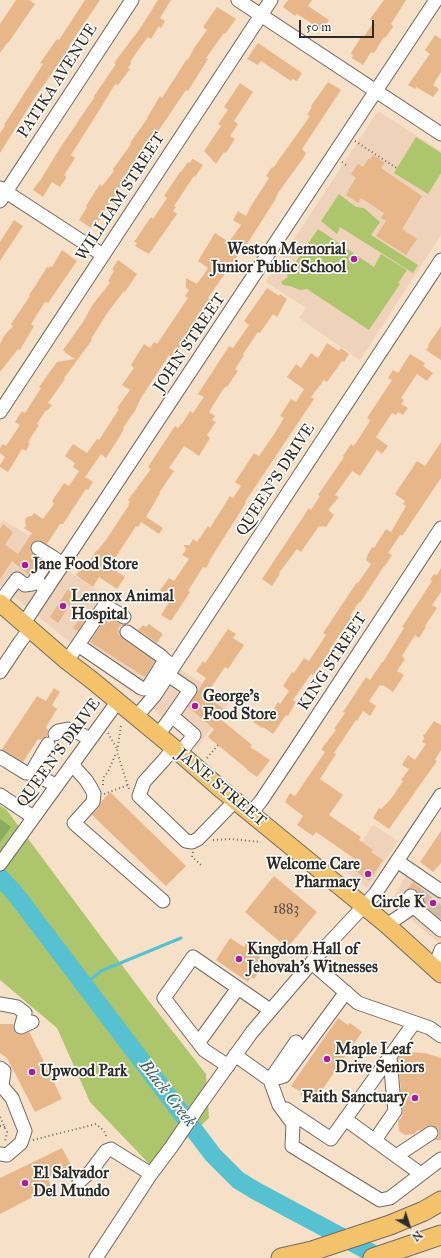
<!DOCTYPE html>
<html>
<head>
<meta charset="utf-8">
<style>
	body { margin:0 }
	#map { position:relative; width:441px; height:1258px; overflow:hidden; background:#f6e0c7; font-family:"IM FELL Great Primer",serif }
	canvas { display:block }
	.north { position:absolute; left:389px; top:1206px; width:40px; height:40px; -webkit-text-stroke:3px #fdfcf7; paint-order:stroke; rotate:141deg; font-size:11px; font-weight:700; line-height:16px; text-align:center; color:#2b2b2b }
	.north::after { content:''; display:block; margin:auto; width:14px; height:18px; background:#2b2b2b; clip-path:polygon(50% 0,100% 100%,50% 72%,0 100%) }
	.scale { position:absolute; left:299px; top:20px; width:75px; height:18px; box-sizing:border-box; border:2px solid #2b2b2b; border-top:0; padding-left:5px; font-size:12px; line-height:14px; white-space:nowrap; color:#2b2b2b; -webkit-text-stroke:3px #fdfcf7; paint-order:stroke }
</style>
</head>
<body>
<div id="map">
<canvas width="441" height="1258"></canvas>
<div class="north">N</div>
<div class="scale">50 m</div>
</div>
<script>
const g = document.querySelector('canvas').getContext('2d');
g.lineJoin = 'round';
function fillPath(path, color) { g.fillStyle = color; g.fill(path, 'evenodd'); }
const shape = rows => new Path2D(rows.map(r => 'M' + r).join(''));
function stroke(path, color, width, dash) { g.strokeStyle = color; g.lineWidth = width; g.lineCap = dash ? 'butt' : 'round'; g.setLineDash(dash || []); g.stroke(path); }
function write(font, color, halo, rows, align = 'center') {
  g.font = font + ' "IM FELL Great Primer",serif'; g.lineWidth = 3.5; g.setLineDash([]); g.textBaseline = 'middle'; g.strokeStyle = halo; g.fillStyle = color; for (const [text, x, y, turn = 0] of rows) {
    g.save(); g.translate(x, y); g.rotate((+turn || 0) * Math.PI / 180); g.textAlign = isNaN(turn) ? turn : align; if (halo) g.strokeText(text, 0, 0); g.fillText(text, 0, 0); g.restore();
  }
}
const built = shape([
	[378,111,441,151,441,235,360,360,299,318,306,308,266,282],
	[3,520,60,554,54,562,128,610,130,616,125,626,170,657,180,669,230,701,197,748,135,693,40,618,0,585,0,524],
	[373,825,398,841,367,888,343,869],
	[413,862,441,882,441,945,391,902]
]);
const green = shape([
	[416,137,441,153,441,173,428,194,394,173],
	[339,194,356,207,364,208,380,222,371,235,418,265,413,273,340,227,337,234,321,221],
	[318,229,374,267,381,254,407,270,398,283,400,284,369,330,307,289,300,290,290,286,283,285,281,282,288,277,287,275],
	[0,806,6,809,145,996,206,1074,209,1118,154,1169,90,1102,57,1028,0,980]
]);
const forest = shape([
	[0,819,11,827,0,842]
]);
const stream = shape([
	[84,985,101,971,181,938]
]);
const river = shape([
	[0,877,17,896,213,1155,238,1180,256,1191,381,1258]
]);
const building = shape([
	[16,0,29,0,35,4,8,43,7,43,0,53,0,24],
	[85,0,100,0,71,43,68,49,70,50,59,67,57,66,34,99,0,153,0,133,5,126,4,125,43,64,40,63,57,39,59,40],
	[158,0,171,0,160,18,165,21,161,28,159,26,151,39,148,37,144,42,130,62,131,63,128,68,130,69,118,85,116,84,114,86,100,109,71,155,75,158,64,175,66,176,66,178,60,187,52,182,43,197,33,190,40,180,40,181,60,148,94,98,94,96,116,64,114,63,141,27],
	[288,0,312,0,308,6,329,20,322,30,297,14,295,16,283,7],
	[384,0,406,0,391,24,393,27,385,38,384,37,374,53,371,52,363,65,352,58,353,55,351,53,361,37,363,38,374,22,370,19],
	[217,7,236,19,225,34,224,33,206,58,208,59,188,91,186,90,155,136,154,135,150,140,95,227,93,225,91,228,79,220,87,207,86,206,100,184,102,186,114,171,113,169,131,144,130,143,147,119,147,118,160,96,162,98,187,59,188,60,194,48,207,30,203,27],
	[435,35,441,39,441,72,433,85,439,89,433,97,416,87,415,89,408,85,430,54,425,50],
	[258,43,302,73,297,81,292,79,291,81,261,61,258,65,247,59],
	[328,82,341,90,302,149,306,153,304,157,278,193,275,200,247,244,246,243,208,298,209,299,173,358,169,355,141,398,135,411,123,428,124,429,120,436,106,458,101,454,85,477,93,482,88,490,86,489,63,524,60,524,47,544,39,540,35,541,31,544,30,548,31,552,40,558,29,575,12,561,0,579,0,529,3,524,13,532,5,545,18,554,32,533,24,528,26,526,25,520,27,517,32,516,34,513,43,519,54,504,52,501,64,483,69,486,79,471,73,467,75,463,65,456,73,444,87,453,97,439,99,440,119,409,117,408,130,390,122,385,134,368,131,365,144,344,150,348,154,342,157,344,188,298,185,296,189,290,186,288,186,278,197,284,208,268,198,261,215,233,229,242,241,225,233,220,238,211,246,216,251,206,269,178,266,176,272,167,273,168,310,116,307,115,312,107,311,106],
	[240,83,253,92,234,121,238,124,230,136,235,139,226,153,224,152,216,164,204,151,221,126,218,124,228,110,224,107],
	[373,155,385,163,381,168,422,196,402,229,417,239,406,255,376,236,386,221,381,218,384,213,361,198,358,203,346,195,349,190,348,190,356,178,351,174,358,164,363,167,369,158,370,159],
	[192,159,193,159,203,165,195,177,194,176,174,206,176,207,173,211,177,214,149,254,135,246,137,243,134,242,151,217,153,219,167,198,164,196,180,172,181,172,188,162,190,163],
	[14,220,23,226,0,261,0,242],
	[62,250,77,261,48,303,45,302,31,324,34,326,20,350,18,349,0,372,0,344,4,336,13,326,11,324,30,296,29,295,39,280,47,267,49,268,50,266,52,267],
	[118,260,137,274,125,292,124,291,108,312,91,339,92,340,64,378,65,379,48,403,52,405,47,411,46,410,37,424,39,425,28,442,30,443,26,451,22,449,8,472,0,467,0,465,5,457,0,453,0,448,3,444,6,446,20,425,15,422,22,411,25,413,41,388,39,387,57,362,75,359,64,352,65,351,63,350,83,322,93,304,110,283,108,281,114,271,112,269],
	[267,288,279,296,280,294,287,299,277,317,273,314,260,333,258,332,243,354,244,355,235,369,238,371,227,387,226,386,222,391,209,412,215,416,212,420,216,422,207,435,210,438,199,456,184,446,169,468,174,471,159,493,160,493,146,517,163,528,159,534,141,522,138,527,136,526,112,563,116,565,113,569,125,577,117,589,99,577,93,587,76,575,83,566,85,568,96,551,97,551,106,540,129,505,128,504,130,502,128,500,151,469,148,467,175,426,178,428,181,424,182,424,190,411,193,413,204,397,198,394,229,346,233,348,249,325,244,321],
	[441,326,441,360,426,350,429,346,428,345],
	[327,343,339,351,341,348,349,354,344,362,342,361,327,382,324,380,311,397,314,399,245,502,246,503,209,561,210,561,206,568,203,567,188,591,190,592,171,621,161,615,170,601,158,593,169,578,174,581,189,559,182,555,186,550,184,545,190,545,193,539,197,542,208,526,210,528,230,496,233,498,241,486,235,482,254,453,259,456,273,436,284,418,280,416,291,399,296,402,304,389,287,377,296,364,301,368,311,353,318,358],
	[410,354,425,363,423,366,433,373,427,381,417,374,401,398,404,400,401,404,408,408,403,415,398,412,396,415,392,413,376,437,388,446,382,454,377,450,360,476,352,471,335,495,339,497,328,510,334,515,326,527,322,526,321,527,319,526,301,552,297,549,279,573,280,574,272,586,262,579,309,508,311,510,320,496,318,495,344,457,343,456,351,444,354,446,368,424,370,420,367,418,392,380,388,378,393,370,398,373],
	[441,442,441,478,402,536,400,535,388,553,392,555,385,566,384,566,360,603,359,602,350,616,352,617,329,650,330,651,315,673,313,675,311,674,293,700,296,702,288,716,286,715,273,734,263,727,262,728,253,722,260,711,269,717,278,702,280,704,289,691,283,686,292,672,294,673,304,658,309,661,326,635,323,633,357,582,358,583,371,564,366,560,368,554,372,547,374,548,386,529,391,532,406,506,403,504,405,501,395,494,417,461,425,466],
	[441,568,441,592,432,605,437,608,425,626,426,627,419,638,415,635,402,656,405,659,397,671,404,675,393,692,383,685,382,686,380,685,369,701,376,706,370,716,363,711,357,721,356,720,334,753,336,754,320,779,343,795,329,815,361,837,359,840,373,850,371,852,383,860,369,881,350,867,355,859,316,832,313,836,297,825,303,816,285,802,290,793,295,796,325,752,322,750,322,748,336,730,334,729,345,713,343,712,366,677,370,680,382,662,383,662,404,628,402,627,432,581,430,580,434,574,437,575],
	[68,589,77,594,58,623,50,617],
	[82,615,87,618,78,631,73,628],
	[112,619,121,624,118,629,119,630,118,633,122,638,155,661,145,677,90,642,104,620,109,623],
	[149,624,163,634,157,643,138,630,143,625,146,627],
	[228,629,236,634,233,638,244,645,228,669,225,667,205,696,223,708,218,717,252,745,250,747,270,760,257,777,247,770,247,769,208,737,214,729,188,707,206,678,196,671,203,661,205,663],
	[54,688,60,692,52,705,57,709,46,727,48,730,47,736,40,740,38,739,23,762,2,749,37,696,46,701],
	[434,721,441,725,441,750,435,760,437,761,389,829,373,818,379,808,381,809,391,799,403,781,401,780,409,769,402,765,408,755,415,760,426,744,422,742,424,739,423,735,425,734],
	[110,792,186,866,166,886,92,815,99,807,101,802],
	[441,831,441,863,433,872,420,862],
	[274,876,317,912,287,948,245,912],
	[413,882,441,905,441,919,424,905,424,899,419,894,416,890,412,888,408,889],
	[230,938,244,947,247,942,262,952,259,957,265,962,254,979,251,977,248,982,216,960],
	[338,1018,348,1025,350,1023,362,1032,313,1103,300,1094,301,1092,291,1086],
	[0,1024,13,1024,14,1030,16,1033,19,1035,29,1032,30,1033,62,1099,35,1112,7,1058,0,1053],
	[408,1052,425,1053,441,1058,441,1140,434,1140,438,1137,439,1133,438,1129,434,1126,430,1125,421,1130,418,1130,414,1134,405,1135,399,1131,398,1121,402,1117,403,1110,402,1101,399,1096,401,1091,398,1059,402,1053],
	[62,1148,72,1167,48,1179,52,1187,0,1214,0,1178]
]);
const minorTunnel = shape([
	[417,902,425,892],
	[434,916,441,908]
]);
const path = shape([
	[355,141,398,169],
	[342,162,347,166],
	[121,726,117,752,129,789],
	[108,733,117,749],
	[207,758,218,745],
	[103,785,103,778,108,772,116,753],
	[104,794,128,785],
	[213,840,231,839,261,842],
	[193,852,192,857,202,866],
	[0,1117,7,1132,5,1142],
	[0,1126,5,1127],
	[33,1140,96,1124,104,1131,107,1138]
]);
const minor = shape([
	[238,0,441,134],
	[0,188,103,255],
	[0,201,132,0],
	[0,412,271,0],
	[38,548,51,556],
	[35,580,51,556,63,564],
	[0,602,17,579,25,585,32,584,35,580,46,589],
	[24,623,436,0],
	[127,632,161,656,165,660],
	[78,645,141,688,144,689,148,687,152,681,160,687],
	[67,661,105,605,124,617],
	[0,672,20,642,30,629],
	[168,675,190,690,172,716,194,735,180,753],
	[152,681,165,660,172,665],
	[136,717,155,695,174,666,441,260],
	[55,734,58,731,68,729,79,733,90,739],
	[158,735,172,716],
	[174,748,163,761,144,782,139,796,186,841,192,842,198,839,235,801],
	[0,757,26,773,31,773,56,785],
	[73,763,76,769,86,780,91,788,94,794,93,802,74,823,163,901],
	[31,773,48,744],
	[0,795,33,817],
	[251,813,261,801,295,750,441,528],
	[397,861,441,891],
	[0,864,118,701],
	[411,896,407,901,441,930],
	[387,925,413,907,417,902],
	[312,963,358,1003,430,1028,441,1036],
	[434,969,441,950],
	[0,1004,17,1007,25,1013,21,1027,32,1022],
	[199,1042,238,988],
	[235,1055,270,1080,279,1105,293,1124,292,1146,380,1200,390,1198,441,1159],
	[390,1057,393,1092],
	[228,1066,204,1050,164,998,193,957,270,1010],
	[0,1068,4,1071,2,1085],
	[270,1080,284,1076,346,992],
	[270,1080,296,1042],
	[0,1084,12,1098,25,1131,21,1143,7,1155,0,1154],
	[286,1109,331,1139,414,1023],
	[345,1119,421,1174],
	[375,1140,395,1111,394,1102],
	[396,1156,431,1133],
	[79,1182,91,1171,106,1151,111,1149,151,1174],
	[96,1258,151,1174,172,1146,199,1106,252,1032,319,954,375,894,441,795]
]);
const major = shape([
	[0,603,67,661,93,681,174,748,222,790,387,925,441,974]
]);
const highway = shape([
	[281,1258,312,1251,390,1225,424,1211,441,1201],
	[373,1258,441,1235]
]);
const markers = [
	[354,259,4,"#b5179e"],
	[25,565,4,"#b5179e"],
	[63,606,4,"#b5179e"],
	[195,706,4,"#b5179e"],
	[368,874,4,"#b5179e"],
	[433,903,4,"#b5179e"],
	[239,959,4,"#b5179e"],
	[327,1059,4,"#b5179e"],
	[32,1072,4,"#b5179e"],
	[415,1098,4,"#b5179e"],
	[25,1183,4,"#b5179e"]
];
const numberNames = [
	["1883",286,910]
];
const streetNames = [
	["PATIKA AVENUE",58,81,-57],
	["WILLIAM STREET",121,197,-57],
	["JOHN STREET",190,343,-56],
	["QUEEN'S DRIVE",276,480,-57],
	["KING STREET",333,662,-57],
	["QUEEN'S DRIVE",59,753,-54],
	["JANE STREET",221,788,40]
];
const poiNames = [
	["Weston Memorial",346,250,"right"],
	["Junior Public School",346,268,"right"],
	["Jane Food Store",33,565],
	["Lennox Animal",71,597],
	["Hospital",71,615],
	["George's",203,697],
	["Food Store",203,715],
	["Welcome Care",360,865,"right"],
	["Pharmacy",360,883,"right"],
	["Circle K",425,903,"right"],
	["Kingdom Hall of",247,950],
	["Jehovah's Witnesses",247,968],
	["Maple Leaf",335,1050],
	["Drive Seniors",335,1068],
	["Upwood Park",40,1072],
	["Faith Sanctuary",407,1098,"right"],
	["El Salvador",33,1174],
	["Del Mundo",33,1192]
];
const waterNames = [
	["Black Creek",167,1094,52]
];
fillPath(built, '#eed2ba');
fillPath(green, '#adc66c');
fillPath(forest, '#8aab60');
stroke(stream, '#56c1d1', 3);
stroke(river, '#56c1d1', 18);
fillPath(building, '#e7b78a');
stroke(minorTunnel, '#cdbca8', 13, [13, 6]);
stroke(minor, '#726a62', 15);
stroke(major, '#726a62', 19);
stroke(highway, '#726a62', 21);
stroke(path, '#726a62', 2, [1, 3]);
stroke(minor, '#fff', 13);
stroke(major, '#f3c26a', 17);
stroke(highway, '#f3c26a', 19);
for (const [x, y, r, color] of markers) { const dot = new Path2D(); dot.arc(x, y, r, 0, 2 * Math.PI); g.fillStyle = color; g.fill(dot); stroke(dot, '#fdfcf7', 1.5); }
write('14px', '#5a4e43', null, numberNames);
write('16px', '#2b2b2b', '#fdfcf7', streetNames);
write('bold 16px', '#2b2b2b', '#fdfcf7', poiNames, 'left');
write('italic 17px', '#3a6065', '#fdfcf7', waterNames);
</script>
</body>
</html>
